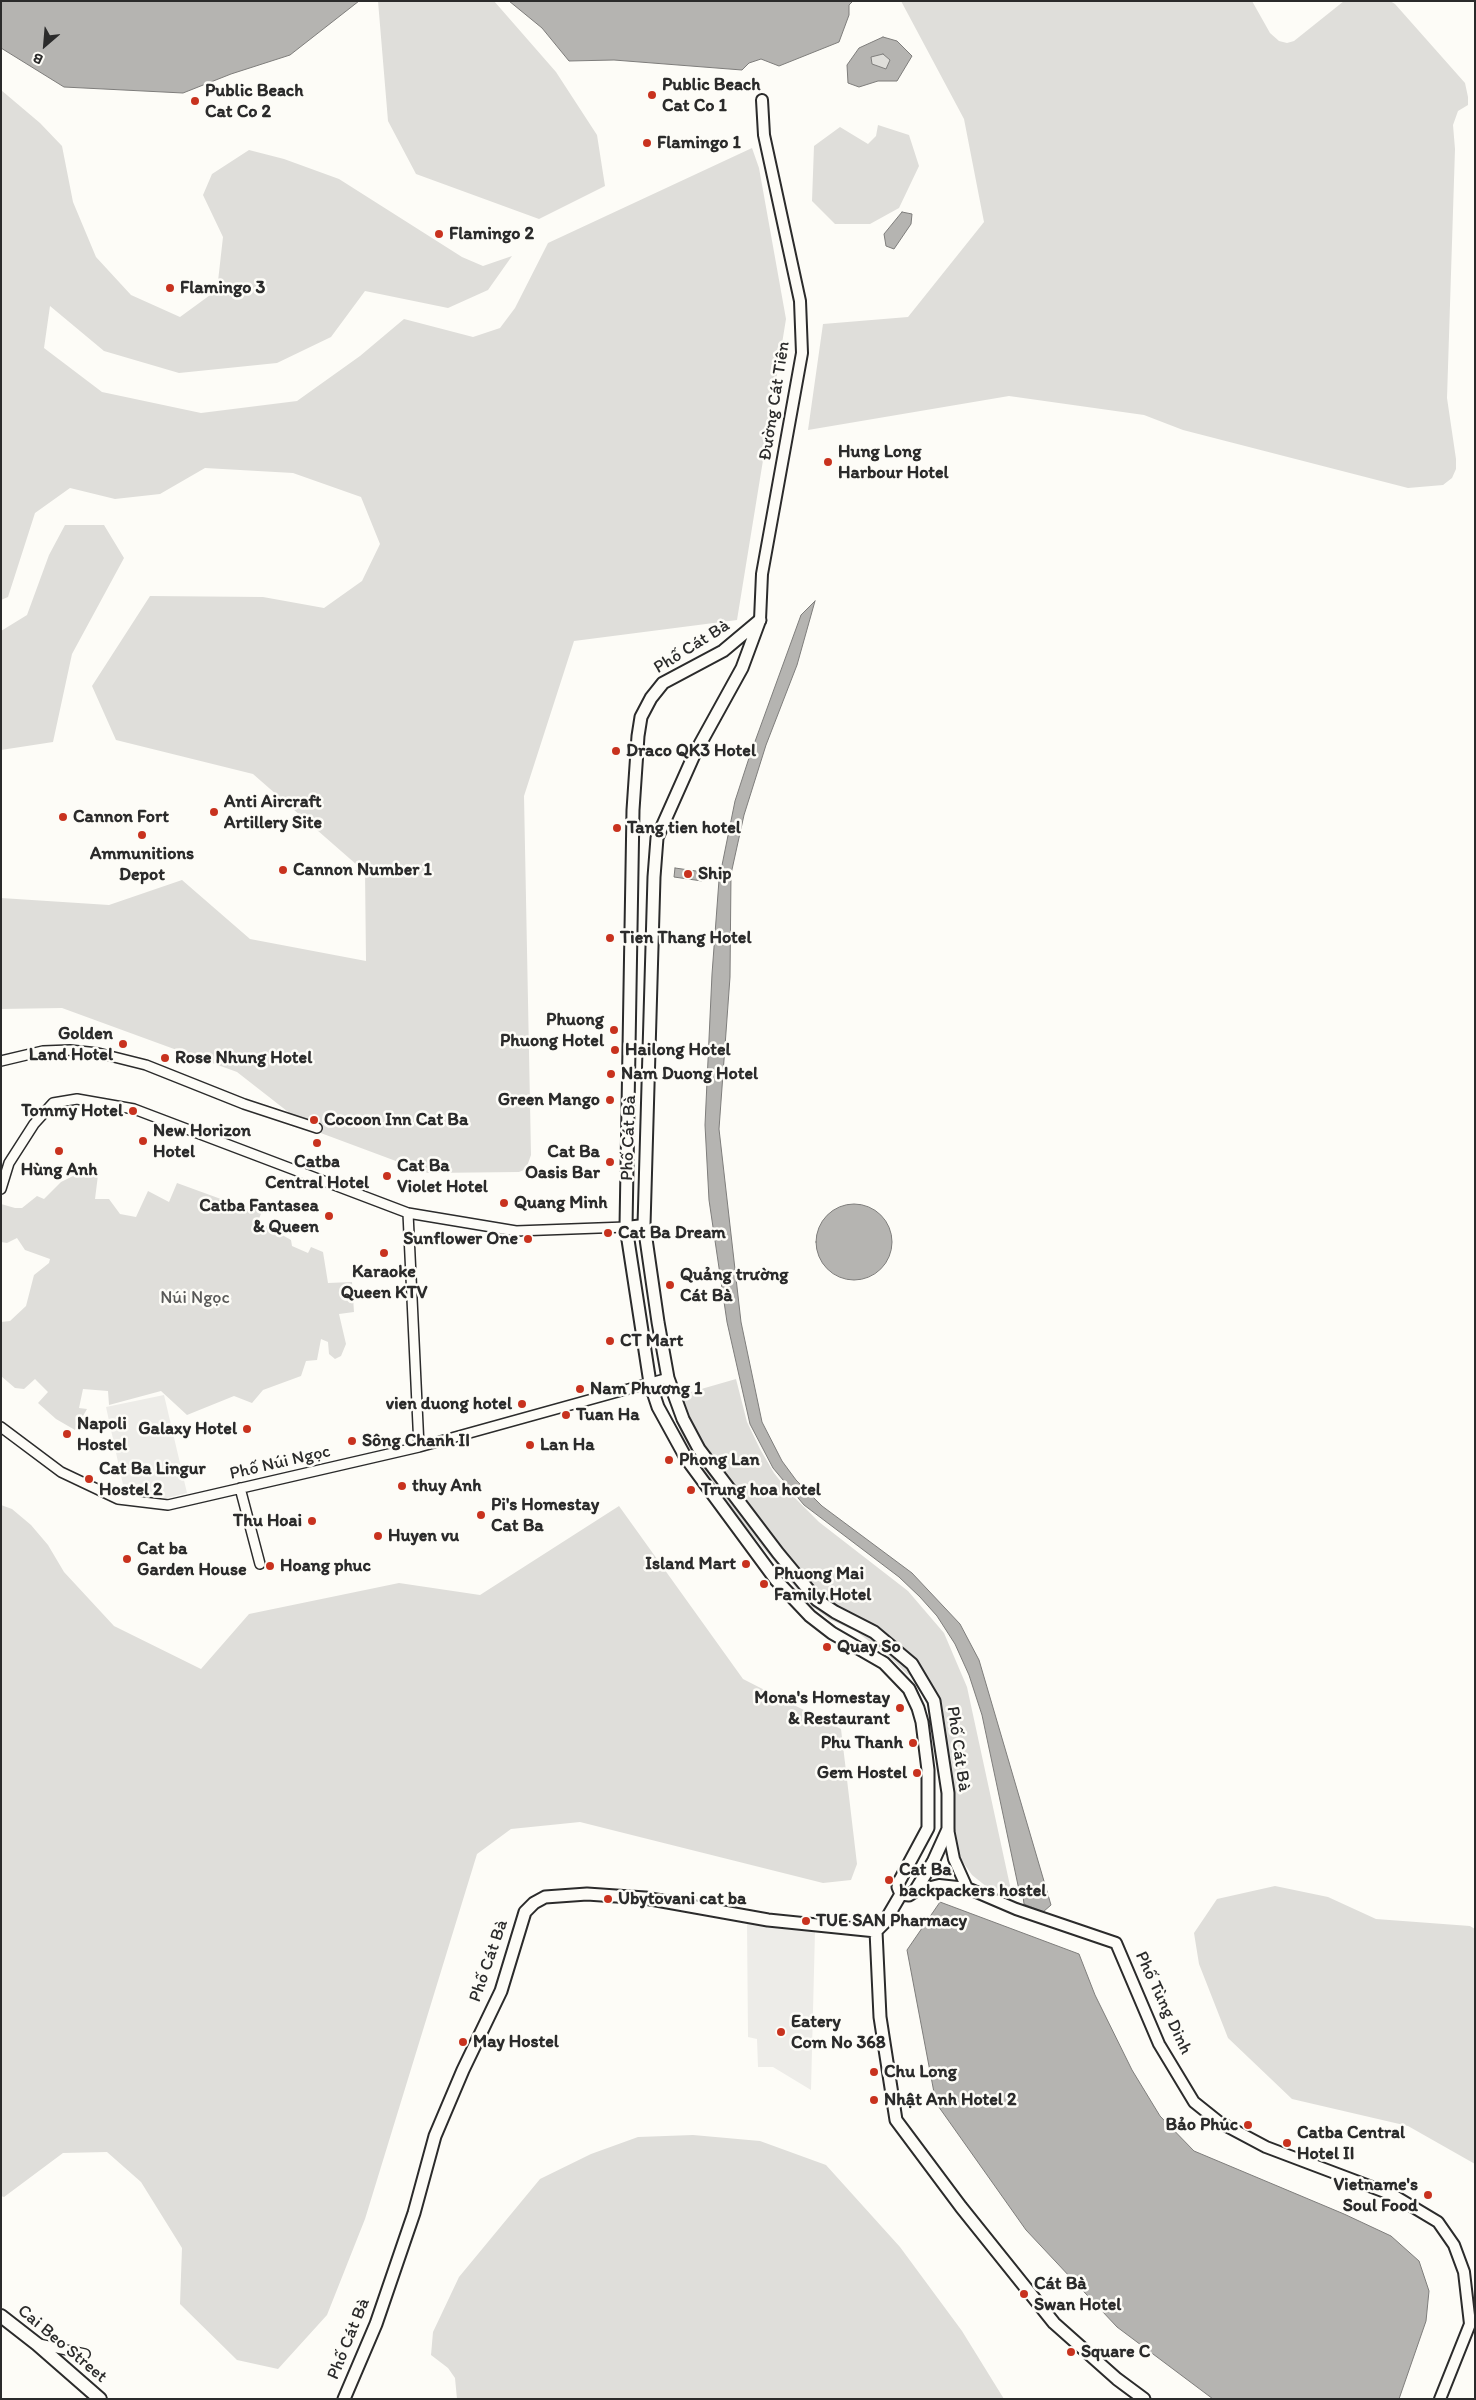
<!DOCTYPE html>
<html>
<head>
<meta charset="utf-8">
<style>
	body { margin:0 }
	#map { position:relative; width:1476px; height:2400px; overflow:hidden; background:#fdfcf7; font-family:Itim,sans-serif }
	canvas { display:block }
	.frame { position:absolute; inset:0; border:2px solid #2b2b2b; pointer-events:none }
	.north { position:absolute; left:20px; top:20px; width:50px; height:50px; -webkit-text-stroke:4px #fdfcf7; paint-order:stroke; rotate:207deg; font-size:14px; font-weight:700; line-height:20px; text-align:center; color:#2b2b2b }
	.north::after { content:''; display:block; margin:auto; width:18px; height:22px; background:#2b2b2b; clip-path:polygon(50% 0,100% 100%,50% 72%,0 100%) }
</style>
</head>
<body>
<div id="map">
<canvas width="1476" height="2400"></canvas>
<div class="frame"></div>
<div class="north">B</div>
</div>
<script>
const g = document.querySelector('canvas').getContext('2d');
g.lineJoin = 'round';
function fillPath(path, color) { g.fillStyle = color; g.fill(path, 'evenodd'); }
const shape = rows => new Path2D(rows.map(r => 'M' + r).join(''));
function stroke(path, color, width, dash) { g.strokeStyle = color; g.lineWidth = width; g.lineCap = dash ? 'butt' : 'round'; g.setLineDash(dash || []); g.stroke(path); }
function write(font, color, halo, rows, align = 'center') {
  g.font = font + ' Itim,sans-serif'; g.lineWidth = 5; g.setLineDash([]); g.textBaseline = 'middle'; g.strokeStyle = halo; g.fillStyle = color; for (const [text, x, y, turn = 0] of rows) {
    g.save(); g.translate(x, y); g.rotate((+turn || 0) * Math.PI / 180); g.textAlign = isNaN(turn) ? turn : align; if (halo) g.strokeText(text, 0, 0); g.fillText(text, 0, 0); g.restore();
  }
}
const built = shape([
	[164,1395,187,1493,167,1498,125,1494,106,1407],
	[747,1922,815,1931,811,2090,773,2067,758,2067,757,2039,748,2037]
]);
const green = shape([
	[378,1,494,1,556,72,597,135,605,186,539,219,416,174,388,121],
	[901,1,1252,1,1270,33,1279,41,1287,43,1294,41,1344,1,1390,1,1395,4,1465,83,1468,97,1468,105,1458,111,1453,125,1455,149,1447,398,1456,459,1456,469,1452,478,1443,485,1408,488,1183,430,1144,415,1009,396,808,430,823,324,908,317,984,222,964,119],
	[883,54,890,60,886,69,872,64,871,57],
	[1,90,40,123,62,146,73,202,96,257,131,295,180,317,217,290,223,237,203,195,212,174,249,150,284,159,339,179,462,257,483,266,512,256,488,290,448,308,365,291,331,337,277,363,179,373,104,351,50,306,44,348,102,392,201,413,297,401,360,356,404,319,473,337,500,328,515,308,548,243,752,148,759,168,786,319,737,620,574,641,524,796,531,1155,526,1169,519,1172,428,1173,310,1129,237,1072,62,1008,1,1009,1,898,109,905,182,880,250,939,366,961,365,872,253,774,116,740,92,686,150,596,263,597,324,608,362,581,380,544,361,497,293,473,205,468,160,494,115,499,70,488,35,513,8,597,1,600],
	[878,125,909,135,919,166,899,208,870,224,835,224,812,201,814,146,840,127,868,144,876,136],
	[65,525,104,525,124,558,72,654,53,742,1,750,1,631,27,615,49,555],
	[87,1173,98,1175,95,1199,109,1199,120,1214,136,1217,148,1191,169,1202,177,1183,251,1210,256,1200,265,1204,258,1221,291,1240,292,1246,308,1253,311,1247,323,1252,328,1283,352,1282,354,1312,339,1314,346,1344,341,1356,335,1359,329,1354,328,1342,321,1339,317,1360,306,1361,301,1376,263,1390,252,1403,234,1396,187,1415,161,1391,109,1405,108,1391,83,1389,79,1408,87,1409,75,1430,56,1419,38,1403,48,1392,35,1379,24,1389,15,1388,1,1376,1,1322,10,1321,26,1306,34,1275,49,1263,50,1259,25,1250,17,1238,7,1243,1,1242,1,1204,15,1208,22,1208,37,1196,44,1199,61,1182,75,1175],
	[736,1379,747,1422,760,1449,774,1473,790,1493,819,1522,908,1591,944,1633,967,1687,1012,1895,987,1887,972,1875,960,1858,945,1855,937,1728,932,1709,934,1686,907,1674,890,1657,857,1632,829,1619,809,1604,728,1505,683,1440,670,1398],
	[1,1505,12,1509,31,1525,48,1545,64,1572,114,1626,201,1669,249,1614,399,1583,480,1595,619,1506,743,1679,841,1729,857,1864,851,1880,823,1883,580,1822,511,1829,477,1854,365,2219,327,2315,278,2369,237,2360,180,2304,182,2248,141,2182,107,2152,63,2153,4,2197,1,2196],
	[1275,1886,1328,1897,1376,1919,1470,1926,1475,1929,1475,2164,1408,2126,1292,2099,1228,2038,1199,1964,1194,1933,1217,1899],
	[693,2135,760,2141,826,2165,900,2247,962,2331,1004,2399,457,2399,455,2378,448,2368,431,2355,433,2332,459,2277,540,2179,591,2154,638,2137]
]);
const water = shape([
	[1,1,359,1,290,55,231,74,183,93,64,87,1,48,1,1],
	[509,1,853,1,849,5,849,15,839,42,779,66,761,59,749,63,742,70,614,60,569,61,542,28,509,1],
	[883,37,897,41,912,56,897,81,878,81,859,87,848,83,847,65,859,48,883,37],
	[883,54,890,60,886,69,872,64,871,57,883,54],
	[902,212,912,214,911,224,894,249,886,246,884,234,902,212],
	[815,601,797,665,766,745,744,815,731,874,730,977,719,1129,741,1322,762,1422,782,1461,796,1480,822,1506,912,1573,960,1624,979,1660,1051,1905,1043,1912,1024,1904,1023,1896,1019,1890,982,1715,969,1675,955,1644,937,1616,920,1597,899,1577,804,1505,773,1468,750,1424,727,1322,709,1200,705,1125,712,974,719,880,735,801,749,758,801,615,815,601],
	[675,868,703,872,702,881,674,877,675,868],
	'816 1242a38 38 0 1 1 76 0a38 38 0 1 1-76 0Z',
	[940,1902,1079,1954,1095,1995,1132,2070,1160,2116,1194,2151,1344,2214,1391,2236,1419,2261,1429,2291,1426,2321,1399,2399,1213,2399,1117,2327,1026,2230,936,2103,907,1950,940,1902]
]);
const minor = shape([
	[1,1061,43,1051,70,1050,98,1053,146,1065,244,1104,317,1128],
	[1,1189,9,1163,34,1124,53,1103,77,1099,134,1109,408,1213,516,1231,626,1227],
	[408,1213,419,1447],
	[1,1427,61,1472,118,1499,168,1505,419,1447,668,1378],
	[240,1488,260,1564],
	[39,2344,85,2354]
]);
const tertiary = shape([
	[760,620,762,574,802,353,800,301,764,135,762,100],
	[626,1227,644,1225],
	[948,1829,954,1859,967,1888],
	[915,1891,939,1885,967,1888,1016,1909,1116,1943,1159,2044,1194,2102,1219,2122,1266,2147,1393,2195,1438,2222,1454,2245,1464,2272,1470,2324,1440,2399]
]);
const secondary = shape([
	[760,620,723,651,663,683,651,698,641,717,638,736,633,810,626,1227,650,1383,658,1407,686,1458,776,1580,810,1616,832,1633,884,1663,909,1689,918,1708,922,1722,928,1770,928,1828,899,1882,898,1887,901,1894],
	[759,622,742,668,694,755,657,838,654,877,644,1225,658,1322,668,1378,683,1419,699,1449,778,1553,817,1600,835,1612,874,1632,912,1664,934,1701,948,1793,948,1829,933,1862,915,1891,909,1895,901,1894],
	[876,1931,880,2017,896,2120,961,2207,1054,2323,1117,2379,1144,2399],
	[344,2399,376,2324,414,2213,435,2136,463,2070,501,1991,525,1912,534,1903,545,1897,587,1894,645,1898,768,1920,876,1931,884,1923,901,1894]
]);
const primary = shape([
	[1,2316,37,2344,100,2399]
]);
const markers = [
	[652,95,5,"#c8321e"],
	[195,101,5,"#c8321e"],
	[647,143,5,"#c8321e"],
	[439,234,5,"#c8321e"],
	[170,288,5,"#c8321e"],
	[828,462,5,"#c8321e"],
	[616,751,5,"#c8321e"],
	[214,812,5,"#c8321e"],
	[63,817,5,"#c8321e"],
	[617,828,5,"#c8321e"],
	[142,835,5,"#c8321e"],
	[283,870,5,"#c8321e"],
	[688,874,5,"#c8321e"],
	[610,938,5,"#c8321e"],
	[614,1030,5,"#c8321e"],
	[123,1044,5,"#c8321e"],
	[615,1050,5,"#c8321e"],
	[165,1058,5,"#c8321e"],
	[611,1074,5,"#c8321e"],
	[610,1100,5,"#c8321e"],
	[133,1111,5,"#c8321e"],
	[314,1120,5,"#c8321e"],
	[143,1141,5,"#c8321e"],
	[317,1143,5,"#c8321e"],
	[59,1151,5,"#c8321e"],
	[610,1162,5,"#c8321e"],
	[387,1176,5,"#c8321e"],
	[504,1203,5,"#c8321e"],
	[329,1216,5,"#c8321e"],
	[608,1233,5,"#c8321e"],
	[528,1239,5,"#c8321e"],
	[384,1253,5,"#c8321e"],
	[670,1285,5,"#c8321e"],
	[610,1341,5,"#c8321e"],
	[580,1389,5,"#c8321e"],
	[522,1404,5,"#c8321e"],
	[566,1415,5,"#c8321e"],
	[247,1429,5,"#c8321e"],
	[67,1434,5,"#c8321e"],
	[352,1441,5,"#c8321e"],
	[530,1445,5,"#c8321e"],
	[669,1460,5,"#c8321e"],
	[89,1479,5,"#c8321e"],
	[402,1486,5,"#c8321e"],
	[691,1490,5,"#c8321e"],
	[481,1515,5,"#c8321e"],
	[312,1521,5,"#c8321e"],
	[378,1536,5,"#c8321e"],
	[127,1559,5,"#c8321e"],
	[746,1564,5,"#c8321e"],
	[270,1566,5,"#c8321e"],
	[764,1584,5,"#c8321e"],
	[827,1647,5,"#c8321e"],
	[900,1708,5,"#c8321e"],
	[913,1743,5,"#c8321e"],
	[917,1773,5,"#c8321e"],
	[889,1880,5,"#c8321e"],
	[608,1899,5,"#c8321e"],
	[806,1921,5,"#c8321e"],
	[781,2032,5,"#c8321e"],
	[463,2042,5,"#c8321e"],
	[874,2072,5,"#c8321e"],
	[874,2100,5,"#c8321e"],
	[1248,2125,5,"#c8321e"],
	[1287,2143,5,"#c8321e"],
	[1428,2195,5,"#c8321e"],
	[1024,2294,5,"#c8321e"],
	[1071,2352,5,"#c8321e"]
];
const poiNames = [
	["Public Beach",662,85],
	["Cat Co 1",662,106],
	["Public Beach",205,91],
	["Cat Co 2",205,112],
	["Flamingo 1",657,143],
	["Flamingo 2",449,234],
	["Flamingo 3",180,288],
	["Hung Long",838,452],
	["Harbour Hotel",838,473],
	["Draco QK3 Hotel",626,751],
	["Anti Aircraft",224,802],
	["Artillery Site",224,823],
	["Cannon Fort",73,817],
	["Tang tien hotel",627,828],
	["Ammunitions",142,854,"center"],
	["Depot",142,875,"center"],
	["Cannon Number 1",293,870],
	["Ship",698,874],
	["Tien Thang Hotel",620,938],
	["Phuong",604,1020,"right"],
	["Phuong Hotel",604,1041,"right"],
	["Golden",113,1034,"right"],
	["Land Hotel",113,1055,"right"],
	["Hailong Hotel",625,1050],
	["Rose Nhung Hotel",175,1058],
	["Nam Duong Hotel",621,1074],
	["Green Mango",600,1100,"right"],
	["Tommy Hotel",123,1111,"right"],
	["Cocoon Inn Cat Ba",324,1120],
	["New Horizon",153,1131],
	["Hotel",153,1152],
	["Cat Ba",600,1152,"right"],
	["Oasis Bar",600,1173,"right"],
	["Catba",317,1162,"center"],
	["Central Hotel",317,1183,"center"],
	["Cat Ba",397,1166],
	["Violet Hotel",397,1187],
	["Hùng Anh",59,1170,"center"],
	["Quang Minh",514,1203],
	["Catba Fantasea",319,1206,"right"],
	["& Queen",319,1227,"right"],
	["Cat Ba Dream",618,1233],
	["Sunflower One",518,1239,"right"],
	["Karaoke",384,1272,"center"],
	["Queen KTV",384,1293,"center"],
	["Quảng trường",680,1275],
	["Cát Bà",680,1296],
	["CT Mart",620,1341],
	["Nam Phương 1",590,1389],
	["vien duong hotel",512,1404,"right"],
	["Tuan Ha",576,1415],
	["Napoli",77,1424],
	["Hostel",77,1445],
	["Galaxy Hotel",237,1429,"right"],
	["Sông Chanh II",362,1441],
	["Lan Ha",540,1445],
	["Phong Lan",679,1460],
	["Cat Ba Lingur",99,1469],
	["Hostel 2",99,1490],
	["thuy Anh",412,1486],
	["Trung hoa hotel",701,1490],
	["Pi's Homestay",491,1505],
	["Cat Ba",491,1526],
	["Thu Hoai",302,1521,"right"],
	["Huyen vu",388,1536],
	["Cat ba",137,1549],
	["Garden House",137,1570],
	["Island Mart",736,1564,"right"],
	["Hoang phuc",280,1566],
	["Phuong Mai",774,1574],
	["Family Hotel",774,1595],
	["Quay So",837,1647],
	["Mona's Homestay",890,1698,"right"],
	["& Restaurant",890,1719,"right"],
	["Phu Thanh",903,1743,"right"],
	["Gem Hostel",907,1773,"right"],
	["Cat Ba",899,1870],
	["backpackers hostel",899,1891],
	["Ubytovani cat ba",618,1899],
	["TUE SAN Pharmacy",816,1921],
	["Eatery",791,2022],
	["Com No 368",791,2043],
	["May Hostel",473,2042],
	["Chu Long",884,2072],
	["Nhật Anh Hotel 2",884,2100],
	["Bảo Phúc",1238,2125,"right"],
	["Catba Central",1297,2133],
	["Hotel II",1297,2154],
	["Vietname's",1418,2185,"right"],
	["Soul Food",1418,2206,"right"],
	["Cát Bà",1034,2284],
	["Swan Hotel",1034,2305],
	["Square C",1081,2352]
];
const streetNames = [
	["Đường Cát Tiên",775,401,-81],
	["Phố Cát Bà",692,647,-32],
	["Phố Cát Bà",629,1138,-88],
	["Phố Núi Ngọc",280,1463,-13],
	["Phố Cát Bà",958,1749,82],
	["Phố Cát Bà",489,1961,-71],
	["Phố Tùng Dinh",1163,2003,65],
	["Phố Cát Bà",349,2339,-68],
	["Cai Beo Street",62,2344,40]
];
const parkNames = [
	["Núi Ngọc",195,1298]
];
fillPath(built, '#edece8');
fillPath(green, '#dfdeda');
fillPath(water, '#b5b4b1');
stroke(water, '#7e7d7b', 1);
stroke(minor, '#2b2b2b', 12);
stroke(tertiary, '#2b2b2b', 14);
stroke(secondary, '#2b2b2b', 15);
stroke(primary, '#2b2b2b', 16);
stroke(minor, '#fdfcf7', 9);
stroke(tertiary, '#fdfcf7', 10);
stroke(secondary, '#fdfcf7', 11);
stroke(primary, '#fdfcf7', 12);
for (const [x, y, r, color] of markers) { const dot = new Path2D(); dot.arc(x, y, r, 0, 2 * Math.PI); g.fillStyle = color; g.fill(dot); stroke(dot, '#fdfcf7', 2); }
write('bold 18px', '#2b2b2b', '#fdfcf7', poiNames, 'left');
write('18px', '#2b2b2b', '#fdfcf7', streetNames);
write('18px', '#585857', '#fdfcf7', parkNames);
</script>
</body>
</html>
